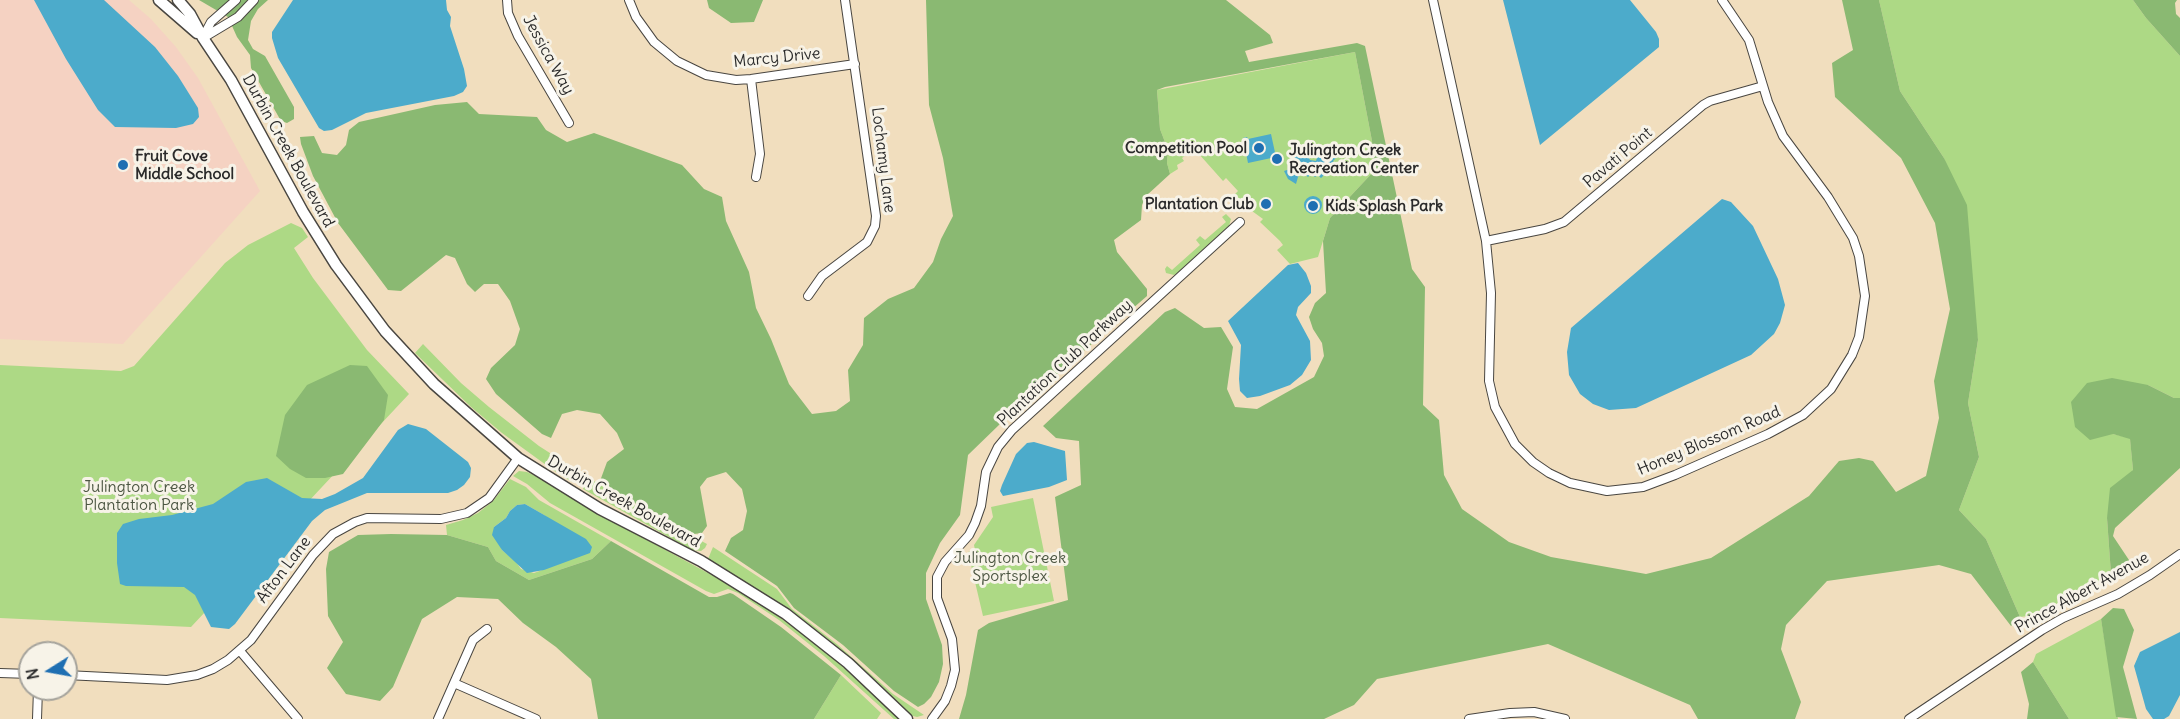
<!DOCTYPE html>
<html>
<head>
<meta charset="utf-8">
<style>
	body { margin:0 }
	#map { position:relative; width:2180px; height:719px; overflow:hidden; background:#f1debe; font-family:Delius,sans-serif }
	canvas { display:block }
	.north { position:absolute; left:18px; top:641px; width:60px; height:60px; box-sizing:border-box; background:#f7f3e8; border:2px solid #a5a39c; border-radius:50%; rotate:259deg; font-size:16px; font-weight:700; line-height:24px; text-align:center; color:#2b2b2b }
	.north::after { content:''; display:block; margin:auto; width:21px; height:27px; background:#1f6fb2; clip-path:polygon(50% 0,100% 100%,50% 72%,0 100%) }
</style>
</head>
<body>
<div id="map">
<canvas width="2180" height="719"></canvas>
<div class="north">N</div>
</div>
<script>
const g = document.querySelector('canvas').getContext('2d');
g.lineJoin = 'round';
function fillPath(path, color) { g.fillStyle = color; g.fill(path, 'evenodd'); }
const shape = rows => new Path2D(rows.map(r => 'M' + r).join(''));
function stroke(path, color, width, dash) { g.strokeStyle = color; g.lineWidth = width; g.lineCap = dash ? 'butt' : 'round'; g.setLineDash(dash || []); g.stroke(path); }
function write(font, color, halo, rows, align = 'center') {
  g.font = font + ' Delius,sans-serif'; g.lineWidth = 6; g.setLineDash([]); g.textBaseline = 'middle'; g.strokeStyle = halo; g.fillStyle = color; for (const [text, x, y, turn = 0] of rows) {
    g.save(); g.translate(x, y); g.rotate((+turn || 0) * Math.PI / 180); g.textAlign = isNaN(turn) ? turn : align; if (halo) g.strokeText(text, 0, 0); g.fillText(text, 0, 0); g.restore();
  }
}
const built = shape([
	[0,0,129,0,151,19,176,47,198,78,260,191,123,344,0,339]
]);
const green = shape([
	[1879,0,2133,0,2146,18,2180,56,2180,398,2174,398,2148,385,2113,434,2130,438,2133,470,2107,518,2111,574,2106,579,2035,615,2020,617,1986,539,1959,510,1979,457,1968,403,1978,340,1944,158,1900,91],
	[1355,52,1372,141,1374,171,1330,218,1318,257,1290,264,1277,250,1283,245,1280,241,1260,222,1263,219,1252,211,1246,200,1243,203,1235,194,1238,191,1226,178,1223,181,1190,144,1182,150,1186,155,1182,158,1184,161,1177,165,1178,169,1170,174,1167,163,1168,150,1160,129,1157,90],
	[1226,214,1231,219,1229,226,1179,272,1174,275,1166,273,1165,269,1167,266,1172,270,1200,245,1196,240,1200,236,1205,240,1226,222,1222,217],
	[291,223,302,228,308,237,294,248,313,278,367,350,409,394,191,627,0,618,0,365,121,371,134,366,225,263,248,245],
	[423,344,461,383,489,407,539,446,581,473,577,479,572,482,553,470,502,433,471,407,415,353],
	[519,471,527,472,542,479,605,517,752,597,827,652,900,719,894,719,824,656,779,620,738,593,728,589,714,594,706,591,550,503,527,484,513,476],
	[587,477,636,506,707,544,705,548,701,551,692,550,583,489],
	[510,479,526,487,539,500,611,541,592,559,529,580,496,561,488,547,447,535,446,525,463,520,478,513,493,501],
	[525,504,544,515,590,552,534,573,521,569,516,562,502,550,494,527,506,518,510,511,517,505],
	[1033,498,1054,601,983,616,968,552,975,550,974,545,993,517,991,507],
	[713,547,777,589,792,609,838,645,893,694,924,715,917,717,909,715,788,611,708,559],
	[2101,619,2118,719,2069,719,2033,662,2036,654],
	[841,675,881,713,877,719,814,719]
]);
const forest = shape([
	[199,0,268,0,258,9,251,21,248,40,253,49,265,56,294,107,294,119,287,123,281,121,251,68,250,55,237,37,228,17],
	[707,0,763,0,754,22,731,23,709,8],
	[926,0,1226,0,1270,35,1273,43,1245,51,1249,62,1357,43,1365,46,1412,269,1425,287,1423,405,1439,420,1444,475,1462,509,1509,542,1551,557,1646,574,1711,558,1809,496,1839,461,1859,458,1873,461,1896,492,1926,476,1939,418,1934,381,1950,309,1935,223,1901,158,1835,97,1832,63,1853,50,1842,0,1879,0,1900,91,1944,158,1967,205,1978,340,1968,403,1979,457,1959,510,1986,539,2020,617,2011,626,1971,574,1939,565,1827,581,1786,625,1781,649,1801,702,1795,719,1698,719,1690,705,1548,644,1377,679,1354,705,1324,719,959,719,966,695,978,630,989,623,1068,600,1055,497,1081,485,1079,441,1056,438,1043,426,1165,312,1175,308,1204,328,1221,327,1233,347,1227,389,1235,407,1257,409,1314,377,1324,356,1322,343,1313,329,1309,317,1315,303,1326,293,1323,241,1330,218,1374,171,1372,141,1355,52,1165,87,1157,90,1160,129,1168,150,1167,163,1170,174,1146,196,1142,205,1141,220,1114,240,1117,252,1147,289,1147,296,1001,423,968,455,960,515,940,543,926,573,926,599,942,645,943,664,939,682,931,697,924,704,918,707,894,691,843,645,794,608,777,586,725,551,731,538,743,530,747,511,742,489,726,472,707,478,700,487,707,526,702,533,694,534,638,505,600,481,607,462,624,449,617,433,600,414,577,410,562,414,551,438,542,434,496,394,486,379,491,368,515,345,520,329,510,301,498,284,484,284,475,292,467,284,455,258,446,255,401,291,388,290,338,223,313,176,301,144,300,137,314,136,322,153,337,155,346,145,349,130,359,122,435,105,467,102,479,114,537,117,546,130,567,142,594,133,682,165,704,189,722,197,726,221,749,272,756,308,771,339,789,384,812,414,836,411,850,401,848,370,863,345,864,318,888,299,914,288,933,262,941,239,953,216,943,158,929,105],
	[2133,0,2177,0,2175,3,2176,14,2180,18,2180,56,2146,18],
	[350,365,367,366,388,395,384,420,343,474,325,478,306,478,290,469,276,456,285,415,307,385],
	[2112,378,2148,385,2174,398,2180,398,2180,468,2115,528,2113,536,2129,560,2127,564,2111,574,2107,518,2110,488,2133,470,2130,439,2113,434,2090,440,2075,427,2071,402,2087,383],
	[391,534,447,535,488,547,496,561,529,580,592,559,611,541,709,597,717,597,730,593,733,594,781,627,841,675,814,719,598,719,591,679,556,647,523,623,498,599,457,597,422,619,393,687,380,701,346,694,327,668,343,642,328,616,326,569,329,552,358,535],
	[2113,608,2124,609,2134,630,2123,667,2137,719,2116,717,2101,619],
	[2033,662,2069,719,2027,719,2029,704,2021,672]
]);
const water = shape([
	[34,0,104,0,155,47,178,76,198,108,199,117,193,124,176,128,115,127,98,110,66,59],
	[293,0,446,0,447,10,451,17,450,26,464,69,467,86,463,92,454,96,366,113,332,130,324,131,319,128,278,58,272,38,272,32],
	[1503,0,1630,0,1656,32,1659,39,1659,47,1540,145],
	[1271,134,1276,157,1248,163,1243,138,1247,137,1248,139],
	[1308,144,1312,150,1308,156,1310,160,1316,161,1318,154,1322,150,1325,152,1329,149,1337,157,1333,161,1335,165,1330,171,1325,168,1326,173,1321,178,1318,175,1315,177,1311,174,1308,177,1302,172,1298,177,1296,184,1288,179,1284,171,1290,169,1296,164,1292,159,1295,156,1293,152,1301,145,1304,147],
	'1304 205a9 9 0 1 1 18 0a9 9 0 1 1-18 0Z',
	[1722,199,1731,202,1753,226,1778,279,1785,305,1780,323,1774,334,1751,355,1636,408,1609,410,1593,404,1580,394,1569,375,1567,352,1571,328],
	[1298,263,1306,273,1311,286,1311,293,1298,307,1296,315,1310,341,1311,360,1302,375,1290,385,1260,396,1247,398,1240,391,1239,379,1241,345,1228,321,1288,265],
	[408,424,426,429,468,462,471,468,470,477,464,485,457,490,448,493,367,493,325,510,312,521,235,624,229,629,211,627,195,595,184,587,126,586,120,584,117,563,117,533,123,524,139,519,172,515,213,504,246,482,267,478,302,498,322,499,335,494,363,478,398,430],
	[1034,442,1065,451,1067,480,1049,487,1003,496,1000,491,1002,485,1016,454,1027,443],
	[525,504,586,539,592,547,590,553,544,570,527,573,502,550,492,535,494,527,506,518,510,511,517,505],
	[2180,632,2180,695,2169,716,2164,719,2153,719,2146,709,2134,666,2140,652]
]);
const minor = shape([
	[507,0,508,13,518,36,569,123],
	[629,0,636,17,654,42,677,61,706,75,736,80,751,79,855,64],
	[1433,0,1486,241,1491,293,1489,381,1495,407,1515,444,1533,462,1549,473,1570,483,1607,491,1643,487,1675,475,1768,434,1803,415,1831,389,1852,355,1859,337,1865,296,1859,256,1853,238,1828,197,1783,136,1768,102,1749,40,1722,0],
	[203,37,211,22,236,0],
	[203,38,238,17,254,0],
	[751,79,760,154,756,177],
	[1486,241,1545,229,1564,222,1703,105,1710,101,1763,86],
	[808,296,822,276,867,242,875,226,876,216,845,0],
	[240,651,298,719],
	[0,673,30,674],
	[66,675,167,680,197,675,213,669,228,660,251,640,313,555,333,534,355,522,367,518,441,519,467,513,489,498,518,458],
	[454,683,536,719],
	[37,719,38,689],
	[438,719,473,640,487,629],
	[932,719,945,701,951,686,955,670,952,639,937,598,937,577,945,562,969,535,975,523,981,506,986,472,998,447,1012,430,1240,222],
	[1469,719,1510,713,1534,712,1565,719],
	[1909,719,2042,630,2063,618,2118,594,2150,575,2180,554]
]);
const tertiary = shape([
	[159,0,197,33],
	[178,0,190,14,203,38,231,80,303,212,336,265,385,331,434,384,518,458,600,509,701,561,786,614,848,663,907,719]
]);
const markers = [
	[1259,148,6,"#1f6fb2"],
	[1277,159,6,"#1f6fb2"],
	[123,165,6,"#1f6fb2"],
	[1266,204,6,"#1f6fb2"],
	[1313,206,6,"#1f6fb2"]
];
const streetNames = [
	["Jessica Way",548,55,61],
	["Marcy Drive",777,58,-6],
	["Durbin Creek Boulevard",288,151,61],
	["Pavati Point",1618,158,-40],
	["Lochamy Lane",883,160,83],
	["Plantation Club Parkway",1065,363,-43],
	["Honey Blossom Road",1709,441,-23],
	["Durbin Creek Boulevard",624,502,29],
	["Afton Lane",284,570,-53],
	["Prince Albert Avenue",2082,593,-29]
];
const poiNames = [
	["Competition Pool",1247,148,"right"],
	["Julington Creek",1289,150],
	["Recreation Center",1289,168],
	["Fruit Cove",135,156],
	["Middle School",135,174],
	["Plantation Club",1254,204,"right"],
	["Kids Splash Park",1325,206]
];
const parkNames = [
	["Julington Creek",139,487],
	["Plantation Park",139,505],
	["Julington Creek",1010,558],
	["Sportsplex",1010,576]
];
fillPath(built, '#f5d2c2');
fillPath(green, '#add985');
fillPath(forest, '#8ab972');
fillPath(water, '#4cabcb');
stroke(minor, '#494641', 10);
stroke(tertiary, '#494641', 13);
stroke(minor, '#fff', 8);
stroke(tertiary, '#fff', 10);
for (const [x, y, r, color] of markers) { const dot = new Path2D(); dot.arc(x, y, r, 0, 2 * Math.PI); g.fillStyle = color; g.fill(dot); stroke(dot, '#f7f3e8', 2); }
write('16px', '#2b2b2b', '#f7f3e8', streetNames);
write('bold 16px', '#2b2b2b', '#f7f3e8', poiNames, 'left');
write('16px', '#4c5642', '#f7f3e8', parkNames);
</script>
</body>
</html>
